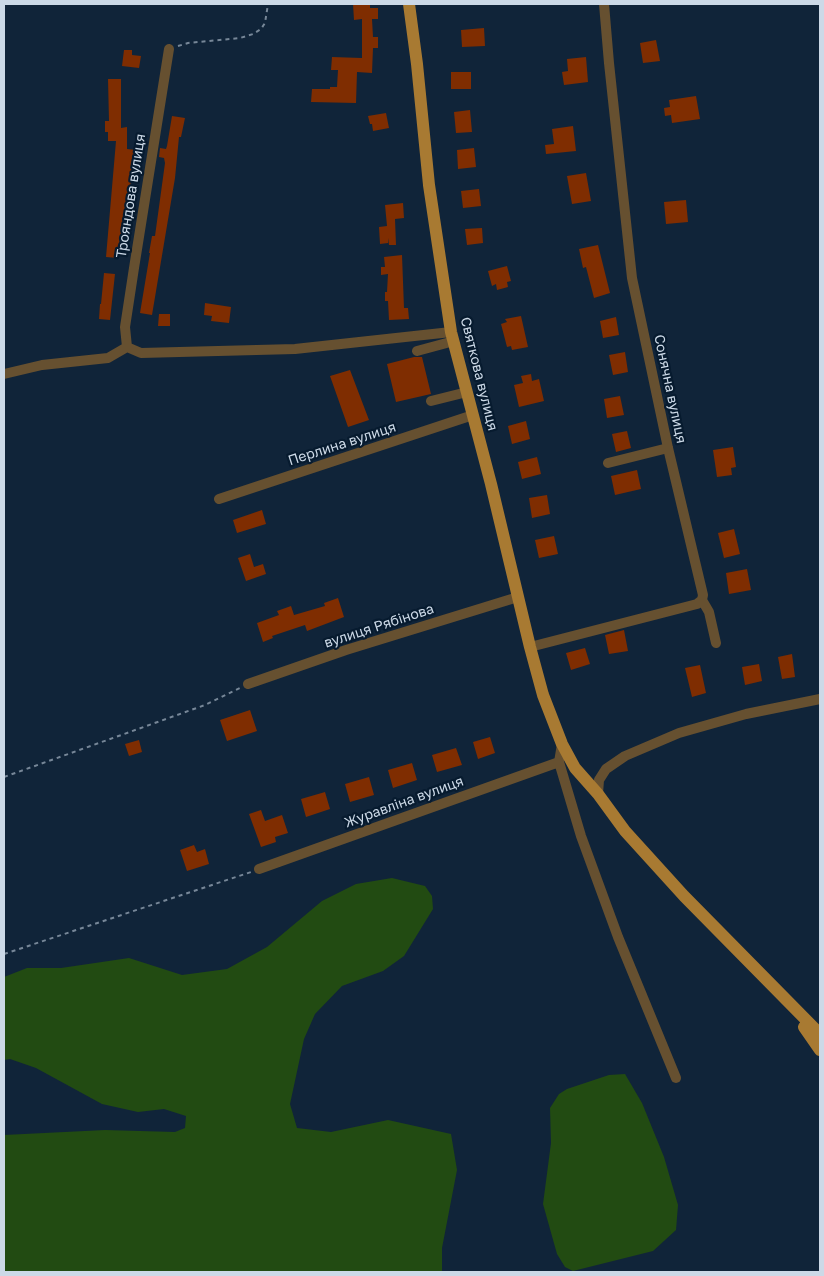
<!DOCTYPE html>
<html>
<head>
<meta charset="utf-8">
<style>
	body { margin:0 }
	#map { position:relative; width:824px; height:1276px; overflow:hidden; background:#102439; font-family:"Golos Text",sans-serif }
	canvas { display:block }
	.frame { position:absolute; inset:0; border:5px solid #ccd9e7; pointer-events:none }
</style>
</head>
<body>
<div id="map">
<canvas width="824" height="1276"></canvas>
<div class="frame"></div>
</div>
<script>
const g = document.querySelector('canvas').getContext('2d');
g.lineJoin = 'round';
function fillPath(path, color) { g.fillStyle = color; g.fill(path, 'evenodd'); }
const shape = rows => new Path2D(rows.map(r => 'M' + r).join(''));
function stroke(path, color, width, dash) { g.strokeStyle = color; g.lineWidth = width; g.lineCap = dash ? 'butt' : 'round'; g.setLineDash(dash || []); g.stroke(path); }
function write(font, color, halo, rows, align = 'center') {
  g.font = font + ' "Golos Text",sans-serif'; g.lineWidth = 4.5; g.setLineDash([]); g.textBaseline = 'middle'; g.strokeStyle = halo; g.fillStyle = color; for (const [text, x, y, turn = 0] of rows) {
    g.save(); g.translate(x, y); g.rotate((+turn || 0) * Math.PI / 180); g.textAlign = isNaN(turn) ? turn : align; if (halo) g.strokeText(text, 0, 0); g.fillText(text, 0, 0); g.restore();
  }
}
const green = shape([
	[392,878,425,886,432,896,433,909,404,956,383,971,342,986,315,1014,304,1039,290,1104,297,1128,331,1132,388,1120,451,1134,457,1170,442,1248,442,1272,4,1272,4,1135,105,1130,175,1132,185,1128,186,1116,164,1109,138,1112,102,1104,36,1068,10,1059,4,1060,4,977,27,968,61,968,129,958,182,975,227,969,267,947,322,901,356,884],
	[625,1074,642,1103,664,1157,678,1205,676,1230,653,1251,573,1271,565,1267,557,1254,543,1204,551,1143,550,1108,559,1094,567,1089,609,1075]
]);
const building = shape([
	[353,4,370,4,370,8,378,8,378,19,372,19,373,37,378,37,378,48,373,48,372,73,357,72,356,103,311,102,312,89,330,89,330,87,337,87,338,70,331,70,332,57,362,58,362,19,354,20],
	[484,28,485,46,462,47,461,30],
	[656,40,660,61,643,63,640,43],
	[124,50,132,50,132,55,141,56,139,68,122,66],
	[586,57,588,82,564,85,562,72,568,71,567,59],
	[451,72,471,72,471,89,451,89],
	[108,79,121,79,121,128,127,127,127,149,136,150,135,167,132,167,130,189,127,235,120,234,118,258,106,257,116,141,108,141,108,132,105,132,105,121,109,121],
	[696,96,700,119,672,123,671,115,665,116,664,108,670,107,669,100],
	[470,110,472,132,456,133,454,112],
	[386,113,389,128,373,131,372,124,370,124,368,116],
	[172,116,185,118,181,137,179,137,175,178,152,315,140,313,150,253,149,253,152,236,155,236,165,163,164,158,159,157,160,148,166,149,167,146],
	[573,126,576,151,546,154,545,145,554,144,552,129],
	[474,148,476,167,458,169,457,150],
	[586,173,591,201,572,204,567,176],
	[479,189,481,206,463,208,461,191],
	[686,200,688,222,666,224,664,202],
	[403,203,404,218,395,219,396,245,389,245,388,238,388,243,380,244,379,227,387,226,385,205],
	[482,228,483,243,467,245,465,229],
	[598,245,610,293,594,298,586,267,583,268,579,249],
	[402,255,404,308,408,308,409,319,389,320,388,301,385,301,385,292,387,292,388,274,381,275,381,267,385,267,384,257],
	[507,266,511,281,507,282,508,287,497,290,496,284,492,286,488,271],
	[104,273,115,274,110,320,99,319,100,304,101,304],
	[205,303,231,307,229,323,211,321,212,316,204,315],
	[159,314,170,314,170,326,158,326],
	[521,316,528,347,512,350,511,346,507,347,501,324,507,322,505,319],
	[616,317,619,335,603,338,600,321],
	[625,352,628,372,613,375,609,355],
	[414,357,422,357,431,394,396,402,387,364],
	[350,370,369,420,348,427,330,376],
	[531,374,532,381,539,379,544,401,519,407,514,385,523,383,521,376],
	[620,396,624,415,607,418,604,399],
	[526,421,530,439,512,444,508,426],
	[627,431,631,448,616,452,612,434],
	[733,447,736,467,731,468,732,475,717,477,713,450],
	[537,457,541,474,522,479,518,462],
	[637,470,641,489,615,495,611,476],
	[547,495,550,514,532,518,529,498],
	[262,510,266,524,237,533,233,520],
	[734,529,740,554,724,558,718,533],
	[554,536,558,554,539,558,535,540],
	[250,554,254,567,263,564,266,574,246,581,238,558],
	[747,569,751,590,729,594,726,573],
	[338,598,344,617,307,631,305,625,272,636,273,638,263,642,257,623,279,615,277,611,291,606,294,615,325,606,324,603],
	[624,630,628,651,609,654,605,635],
	[585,648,590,664,571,670,566,653],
	[792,654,795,677,782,679,778,657],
	[759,664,762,681,745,685,742,667],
	[700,665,706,693,692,697,685,668],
	[250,710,257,731,227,741,220,720],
	[490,737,495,753,478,759,473,742],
	[139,740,142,752,129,756,125,744],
	[456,748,462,765,437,772,432,755],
	[412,763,417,780,393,788,388,770],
	[369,777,374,795,350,802,345,784],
	[325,792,330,809,306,817,301,799],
	[261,810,265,821,282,815,288,833,275,837,276,842,261,847,249,814],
	[194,845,197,852,205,849,209,864,187,871,180,850]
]);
const path = shape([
	[178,46,188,43,240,38,253,34,261,29,265,23,268,4],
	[4,777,205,705,240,688],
	[4,954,251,872]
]);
const minor = shape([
	[127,347,141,353,295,349,451,332],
	[127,347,125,327,134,268,169,49],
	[417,351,454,341],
	[4,374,42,365,108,358,127,347],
	[431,401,467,392],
	[608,463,668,448],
	[219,499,473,415],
	[702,600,709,612,716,643],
	[530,647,697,604,702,600,703,595,668,448,632,278,609,63,604,4],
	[248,684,346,650,518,597],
	[562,744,559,762,581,836,618,937,676,1078],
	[598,794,599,780,606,769,625,756,679,733,746,714,820,699],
	[259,869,559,762]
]);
const major = shape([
	[409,4,417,64,429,185,451,332,491,484,530,647,543,695,562,744,575,768,598,794,625,831,684,896,820,1034],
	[804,1027,820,1050]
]);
const streetNames = [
	["Трояндова вулиця",131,196,-81],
	["Святкова вулиця",479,374,76],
	["Сонячна вулиця",670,389,78],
	["Перлина вулиця",342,444,-18],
	["вулиця Рябінова",379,626,-18],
	["Журавліна вулиця",404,802,-20]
];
fillPath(green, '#224b12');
fillPath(building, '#7f2d01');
stroke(path, '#778798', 2, [4, 4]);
stroke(minor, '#665030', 10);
stroke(major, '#a87a32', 12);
write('14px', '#ccd9e7', '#071b2f', streetNames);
</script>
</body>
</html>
